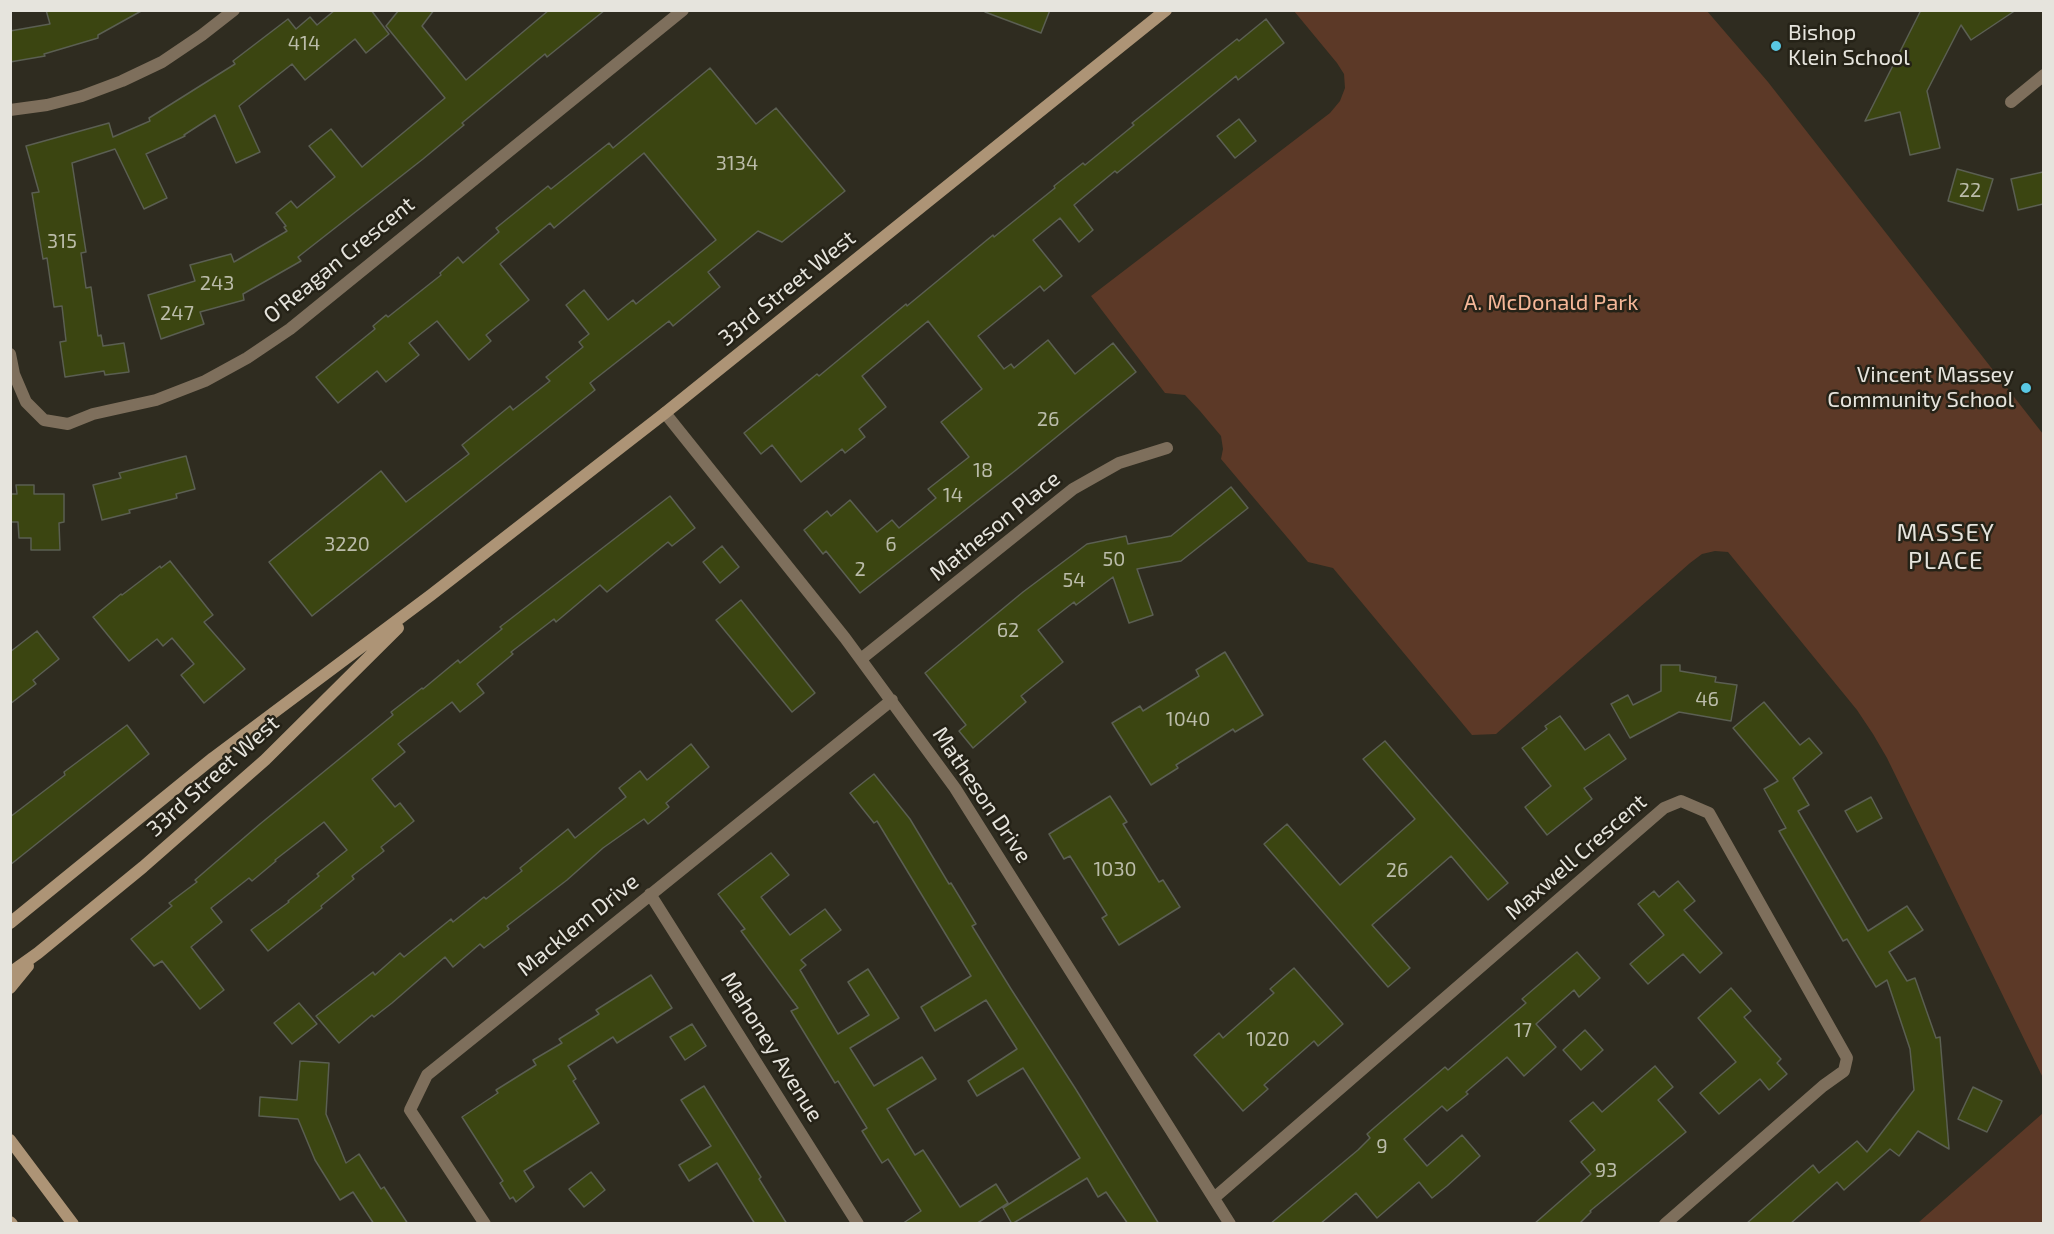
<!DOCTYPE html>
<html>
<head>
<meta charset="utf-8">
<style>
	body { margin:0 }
	#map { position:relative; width:2054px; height:1234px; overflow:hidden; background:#2f2c20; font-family:"Exo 2",sans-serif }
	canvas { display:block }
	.frame { position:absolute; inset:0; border:12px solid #e6e4dd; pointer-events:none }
</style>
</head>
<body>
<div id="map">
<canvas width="2054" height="1234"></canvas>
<div class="frame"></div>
</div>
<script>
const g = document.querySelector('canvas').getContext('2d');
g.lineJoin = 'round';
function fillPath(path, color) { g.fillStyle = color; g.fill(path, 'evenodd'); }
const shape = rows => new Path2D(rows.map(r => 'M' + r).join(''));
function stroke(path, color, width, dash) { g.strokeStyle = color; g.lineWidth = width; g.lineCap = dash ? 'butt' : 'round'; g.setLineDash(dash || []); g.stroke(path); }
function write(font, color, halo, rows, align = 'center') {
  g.font = font + ' "Exo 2",sans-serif'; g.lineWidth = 5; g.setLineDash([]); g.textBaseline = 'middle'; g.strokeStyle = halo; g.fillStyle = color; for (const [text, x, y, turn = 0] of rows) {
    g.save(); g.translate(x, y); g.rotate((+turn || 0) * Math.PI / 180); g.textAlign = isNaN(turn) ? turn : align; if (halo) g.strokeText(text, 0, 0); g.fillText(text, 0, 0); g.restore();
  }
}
const green = shape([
	[1294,11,1707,11,1768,82,2043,434,2043,1078,1887,758,1873,734,1857,710,1728,552,1715,551,1702,554,1690,563,1496,734,1472,735,1333,568,1308,562,1221,459,1223,449,1221,436,1200,411,1185,395,1165,393,1091,296,1330,113,1340,101,1345,88,1344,74,1337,63],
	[2043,1113,2043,1223,1921,1223,1919,1222]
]);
const building = shape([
	[46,10,143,10,98,35,98,38,44,54,45,56,10,62,10,31,50,24,46,10],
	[335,10,371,10,389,34,366,53,355,39,305,80,292,64,239,106,260,152,236,163,215,115,184,135,185,136,146,154,167,198,144,209,115,149,72,163,86,252,81,253,86,288,91,287,98,336,101,335,103,346,124,343,129,372,105,375,104,371,65,377,60,342,66,341,62,306,54,307,47,258,43,259,32,193,39,192,26,146,109,123,113,137,150,121,149,118,235,64,233,61,288,19,296,29,310,17,317,25,335,10],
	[399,10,434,10,422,26,466,80,549,10,605,10,547,57,545,54,462,123,464,125,423,159,298,257,301,261,243,294,244,300,200,312,204,324,161,339,148,295,195,281,190,265,231,254,234,262,287,231,284,227,286,226,276,213,291,201,297,208,335,177,309,146,331,129,362,167,445,98,386,26,399,10],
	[985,10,1050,10,1041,33,985,12,985,10],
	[1921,10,2016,10,1971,40,1961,25,1927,91,1940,148,1910,155,1900,112,1865,121,1921,10],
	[1266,19,1284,43,1238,80,1236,76,1117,173,1115,171,1074,205,1093,230,1079,242,1060,218,1033,240,1062,276,1044,291,1040,286,978,336,1004,369,1011,364,1014,368,1048,340,1075,374,1113,343,1136,372,1016,470,860,593,826,551,823,554,804,530,827,511,831,516,850,500,877,532,892,520,899,528,936,498,928,489,969,457,941,422,982,389,928,321,862,376,886,407,859,429,865,437,845,453,842,449,801,482,772,445,761,454,744,433,817,374,819,376,906,304,907,306,993,235,994,237,1055,188,1054,186,1083,163,1085,165,1134,125,1132,123,1218,54,1237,39,1239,41,1266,19],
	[710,68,756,124,776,108,845,191,782,242,758,231,708,272,720,287,673,326,669,321,590,383,595,390,312,616,269,562,381,471,406,502,469,454,462,445,510,406,513,410,550,381,546,377,583,347,579,342,589,334,566,305,584,290,608,320,633,300,636,304,716,240,644,153,554,228,550,223,500,264,529,300,486,335,491,341,469,360,437,321,409,343,419,355,386,382,377,371,338,403,316,377,375,329,373,326,386,315,388,317,441,275,440,273,458,257,463,263,499,232,496,228,548,186,551,189,609,143,613,148,710,68],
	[1239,119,1256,141,1235,158,1217,136,1239,119],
	[1957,169,1993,179,1983,211,1948,201,1957,169],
	[2043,172,2043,204,2018,210,2011,179,2043,172],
	[186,456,195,489,176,494,177,498,129,510,130,513,102,520,93,485,121,478,119,473,186,456],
	[16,485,34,485,34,494,64,494,64,522,59,523,60,550,31,550,31,538,19,538,18,522,10,522,10,494,17,494,16,485],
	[1231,487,1248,508,1181,561,1137,569,1153,615,1129,623,1113,577,1076,605,1074,602,1038,630,1063,662,1021,696,1026,702,973,748,959,731,966,725,925,673,1023,592,1087,544,1126,536,1128,544,1171,536,1231,487],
	[670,496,695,528,672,546,668,542,607,592,600,585,556,622,554,619,511,652,513,654,477,684,484,693,460,712,452,702,398,744,405,752,372,779,395,807,400,803,414,821,381,847,384,851,352,876,354,879,321,906,322,908,268,951,251,930,289,902,288,901,319,876,317,874,347,850,324,822,275,860,276,861,252,881,249,878,211,908,222,922,191,947,224,990,200,1009,162,961,154,966,131,939,172,906,169,903,197,882,195,880,260,824,393,715,391,712,422,688,423,689,458,660,460,663,502,629,500,627,670,496],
	[722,546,739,567,720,583,703,562,722,546],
	[170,561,213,615,204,622,245,669,204,703,181,675,194,664,172,638,163,646,157,639,129,661,93,617,121,594,122,595,160,566,161,568,170,561],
	[741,600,815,693,792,712,716,620,741,600],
	[37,631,59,659,33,680,36,684,10,704,10,652,37,631],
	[1225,652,1263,715,1235,732,1233,729,1176,765,1178,768,1151,785,1112,723,1140,706,1143,711,1199,676,1196,670,1225,652],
	[1661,665,1680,665,1680,671,1716,677,1715,682,1737,685,1731,721,1679,712,1630,738,1611,704,1628,695,1633,705,1661,691,1661,665],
	[1764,702,1800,745,1809,738,1822,753,1793,778,1809,805,1798,811,1868,931,1907,906,1923,930,1889,952,1907,981,1915,978,1936,1038,1940,1037,1949,1149,1918,1131,1899,1156,1890,1149,1844,1190,1837,1182,1790,1224,1746,1224,1813,1165,1819,1173,1857,1141,1867,1152,1914,1090,1910,1049,1887,980,1876,987,1847,939,1843,941,1779,831,1786,828,1764,789,1778,781,1733,728,1764,702],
	[1560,716,1585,750,1609,734,1626,759,1584,788,1592,799,1547,835,1525,807,1551,786,1522,748,1547,729,1545,726,1560,716],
	[127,725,149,754,10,865,10,817,65,775,64,772,127,725],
	[1385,741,1508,883,1488,900,1451,856,1372,925,1410,968,1388,987,1264,844,1287,824,1340,885,1415,819,1363,759,1385,741],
	[691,744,709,767,666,803,669,807,648,824,644,819,603,848,567,880,507,926,509,929,484,948,480,944,453,967,445,957,392,1003,374,1017,372,1015,339,1043,316,1016,373,972,375,975,400,953,404,957,451,919,453,922,484,897,486,899,522,871,520,868,568,829,575,838,626,797,619,788,640,771,647,780,691,744],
	[874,774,910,819,949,884,951,883,976,924,972,926,1011,989,1075,1088,1159,1224,1128,1224,1106,1192,1098,1197,1087,1178,1012,1224,1003,1208,1080,1158,1023,1068,977,1096,968,1081,1017,1049,986,1000,935,1031,921,1007,971,976,877,821,874,823,850,793,874,774],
	[1110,796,1127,822,1123,824,1159,882,1163,880,1180,907,1119,945,1102,918,1107,915,1070,856,1064,859,1049,834,1110,796],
	[1871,797,1882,818,1857,832,1845,811,1871,797],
	[771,853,789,875,761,897,790,935,825,909,841,930,801,960,806,965,800,970,838,1034,869,1015,848,982,868,969,899,1018,850,1048,874,1086,922,1057,936,1079,887,1109,915,1155,923,1150,960,1207,996,1184,1008,1203,976,1224,902,1224,921,1211,888,1159,882,1163,862,1131,867,1128,838,1081,835,1083,791,1011,798,1008,741,931,745,929,718,894,771,853],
	[1678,881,1695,901,1684,910,1722,953,1700,973,1683,954,1648,984,1630,964,1664,935,1638,904,1654,891,1659,897,1678,881],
	[1577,952,1600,978,1579,997,1574,990,1536,1024,1556,1047,1524,1076,1507,1057,1466,1092,1468,1094,1447,1111,1442,1106,1404,1139,1427,1166,1462,1135,1480,1156,1447,1186,1432,1198,1419,1182,1377,1218,1356,1193,1320,1224,1270,1224,1358,1150,1370,1138,1367,1134,1390,1114,1445,1067,1448,1070,1526,1003,1522,999,1577,952],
	[1294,968,1343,1024,1318,1046,1314,1041,1264,1085,1268,1089,1243,1111,1194,1055,1219,1033,1223,1038,1274,993,1270,989,1294,968],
	[651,975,672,1008,617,1043,613,1037,568,1066,576,1079,573,1081,599,1123,524,1171,534,1187,516,1202,513,1197,510,1199,500,1183,503,1181,462,1117,498,1093,496,1090,536,1065,533,1060,562,1043,559,1039,599,1014,596,1010,651,975],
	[1731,988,1751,1011,1744,1017,1781,1059,1777,1063,1787,1074,1769,1090,1760,1079,1719,1114,1700,1093,1736,1062,1698,1018,1731,988],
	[299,1003,317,1024,292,1044,274,1023,299,1003],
	[692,1024,706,1046,685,1060,670,1037,692,1024],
	[1585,1030,1603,1050,1581,1070,1563,1050,1585,1030],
	[300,1061,329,1063,326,1114,346,1163,359,1154,381,1189,384,1187,408,1224,374,1224,353,1192,340,1200,315,1160,298,1119,259,1116,260,1097,297,1100,300,1061],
	[1655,1066,1673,1087,1658,1100,1686,1132,1590,1211,1591,1212,1579,1224,1534,1224,1591,1174,1581,1162,1595,1150,1570,1121,1593,1102,1602,1112,1655,1066],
	[704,1086,761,1177,759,1179,787,1224,755,1224,717,1163,689,1181,679,1165,711,1146,681,1100,704,1086],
	[1973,1087,2002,1101,1987,1132,1958,1119,1973,1087],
	[591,1172,605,1190,584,1207,569,1189,591,1172]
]);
const minor = shape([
	[2011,102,2044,75],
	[10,110,47,105,82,96,122,81,162,62,202,35,234,10],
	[10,354,14,374,26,402,44,420,68,424,93,414,156,400,205,381,247,358,290,329,683,10],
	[665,413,845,638,955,788,1230,1224],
	[861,659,1073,489,1119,463,1167,448],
	[650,894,858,1224],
	[1214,1198,1664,808,1681,801,1709,813,1847,1058,1844,1071,1823,1086,1665,1224],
	[485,1224,410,1110,427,1075,892,700]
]);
const secondary = shape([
	[10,923,213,758,431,595,665,413,1166,10],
	[10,973,38,953,143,867,265,760,398,628],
	[10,988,28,966],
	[10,1140,73,1224],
	[10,1222,12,1224]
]);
const markers = [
	[1776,46,6,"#59c8e4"],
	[2026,388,6,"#59c8e4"]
];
const numberNames = [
	["414",304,43],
	["3134",737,163],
	["22",1970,190],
	["315",62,241],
	["243",217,283],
	["247",177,313],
	["26",1048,419],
	["18",983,470],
	["14",953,495],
	["3220",347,544],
	["6",891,544],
	["50",1114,559],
	["2",860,569],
	["54",1074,580],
	["62",1008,630],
	["46",1707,699],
	["1040",1188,719],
	["1030",1115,869],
	["26",1397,870],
	["17",1523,1030],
	["1020",1268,1039],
	["9",1382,1146],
	["93",1606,1170]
];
const poiNames = [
	["Bishop",1788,33],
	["Klein School",1788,58],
	["Vincent Massey",2014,375,"right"],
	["Community School",2014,400,"right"]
];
const streetNames = [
	["O'Reagan Crescent",339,260,-39],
	["33rd Street West",787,288,-39],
	["Matheson Place",995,526,-39],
	["33rd Street West",213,776,-42],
	["Matheson Drive",982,795,56],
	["Maxwell Crescent",1576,857,-41],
	["Macklem Drive",578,925,-39],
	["Mahoney Avenue",772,1047,58]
];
const parkNames = [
	["A. McDonald Park",1551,303]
];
const neighbourhoodNames = [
	["MASSEY",1946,533],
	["PLACE",1946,561]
];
fillPath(green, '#5c3927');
fillPath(building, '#3b4511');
stroke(building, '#5b5f52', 1.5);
stroke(minor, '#7e6f5c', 12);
stroke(secondary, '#ad9476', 12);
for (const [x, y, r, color] of markers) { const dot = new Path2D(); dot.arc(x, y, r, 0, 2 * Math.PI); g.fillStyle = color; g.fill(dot); stroke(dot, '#252217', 2); }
write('20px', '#bbbcaa', null, numberNames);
write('22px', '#e6e4dd', '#252217', poiNames, 'left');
write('22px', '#e6e4dd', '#252217', streetNames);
write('22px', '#f5b798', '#252217', parkNames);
g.letterSpacing = '1.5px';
write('24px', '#e6e4dd', '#252217', neighbourhoodNames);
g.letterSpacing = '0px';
</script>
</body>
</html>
